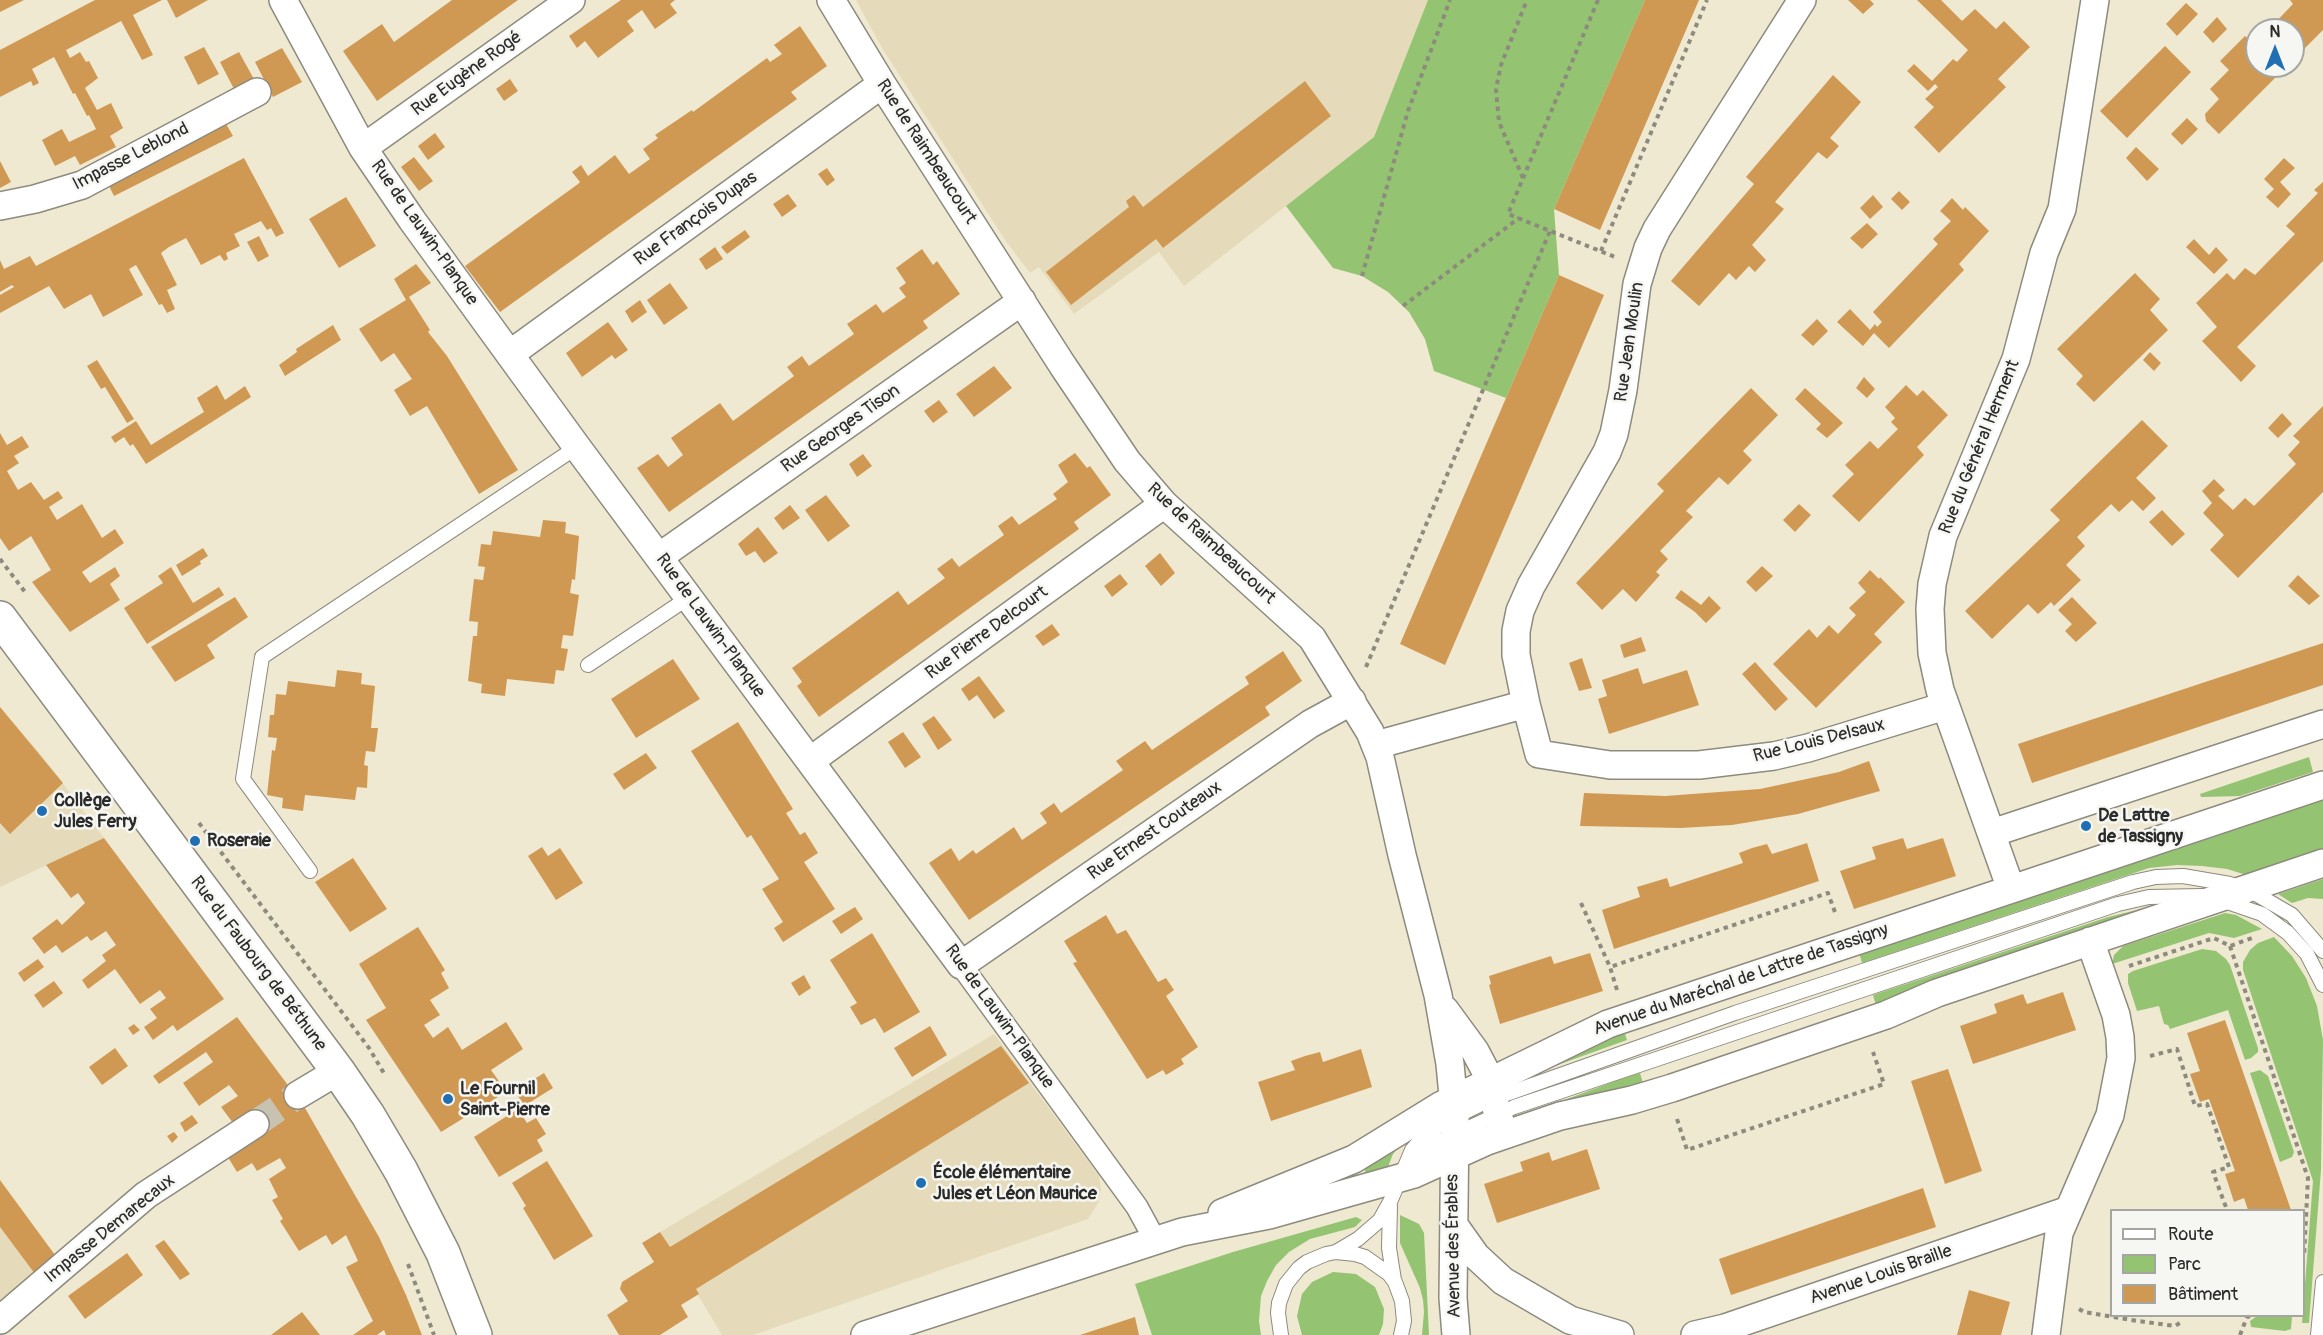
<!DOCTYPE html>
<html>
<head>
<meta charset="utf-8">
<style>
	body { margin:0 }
	#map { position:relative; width:2323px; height:1335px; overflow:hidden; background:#efe9d2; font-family:Pangolin,sans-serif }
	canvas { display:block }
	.legend { position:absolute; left:2110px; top:1209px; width:195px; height:108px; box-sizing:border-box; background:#f6f6f2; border:2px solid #a5a5a2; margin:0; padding:8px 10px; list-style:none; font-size:18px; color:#2b2b2b }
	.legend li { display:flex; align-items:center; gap:12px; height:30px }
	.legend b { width:30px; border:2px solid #a5a5a2 }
	.north { position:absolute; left:2245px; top:18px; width:60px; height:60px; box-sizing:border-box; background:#f6f6f2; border:2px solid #a5a5a2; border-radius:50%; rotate:0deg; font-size:16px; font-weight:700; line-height:24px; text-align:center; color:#2b2b2b }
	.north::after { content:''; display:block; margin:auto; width:21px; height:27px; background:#1f6fb2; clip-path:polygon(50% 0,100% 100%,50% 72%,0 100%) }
</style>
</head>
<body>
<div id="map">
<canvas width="2323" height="1335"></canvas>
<ul class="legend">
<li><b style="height:8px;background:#fff"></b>Route</li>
<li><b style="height:16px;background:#94c372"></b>Parc</li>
<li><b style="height:16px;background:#d09953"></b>Bâtiment</li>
</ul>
<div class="north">N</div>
</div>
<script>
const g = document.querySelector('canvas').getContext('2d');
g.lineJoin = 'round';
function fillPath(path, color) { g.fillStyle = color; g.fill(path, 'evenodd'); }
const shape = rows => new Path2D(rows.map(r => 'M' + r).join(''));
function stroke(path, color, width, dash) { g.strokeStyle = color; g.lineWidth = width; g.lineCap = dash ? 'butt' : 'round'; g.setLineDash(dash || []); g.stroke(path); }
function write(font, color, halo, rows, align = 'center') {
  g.font = font + ' Pangolin,sans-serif'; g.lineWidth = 5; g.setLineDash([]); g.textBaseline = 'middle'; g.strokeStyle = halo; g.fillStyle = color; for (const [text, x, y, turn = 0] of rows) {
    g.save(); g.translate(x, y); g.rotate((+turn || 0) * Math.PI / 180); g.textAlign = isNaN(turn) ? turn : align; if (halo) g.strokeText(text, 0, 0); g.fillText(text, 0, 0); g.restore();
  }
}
const built = shape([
	[856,0,1428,0,1374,137,1184,286,1159,252,1074,314,1039,267,1030,273,1005,240,882,48],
	[0,707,42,756,104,838,0,887],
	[994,1034,1099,1176,1101,1190,1098,1203,1088,1219,753,1335,722,1335,660,1232],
	[0,1227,35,1274,0,1300]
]);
const green = shape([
	[1428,0,1645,0,1554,209,1559,275,1506,398,1434,371,1425,339,1409,312,1388,292,1362,276,1333,268,1286,206,1374,137],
	[2309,757,2313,772,2240,796,2201,797,2200,794],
	[2323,799,2323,854,2253,877,2227,869,2202,866,2177,865,2149,868,1862,963,1858,949],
	[2323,879,2323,899,2308,898,2292,903,2278,894],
	[2149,907,1877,1009,1873,995,2108,917],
	[2225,913,2236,915,2262,929,2234,938,2209,933,2112,964,2114,955,2123,946],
	[2274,937,2292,956,2306,978,2317,1006,2323,1040,2321,1170,2309,1323,2302,1323,2313,1181,2243,970,2243,962,2250,950,2258,943],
	[2202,949,2216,951,2226,959,2230,965,2258,1048,2258,1052,2251,1058,2245,1060,2228,1010,2170,1029,2168,1025,2164,1024,2159,1006,2137,1011,2128,983,2128,974,2133,971],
	[1623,1027,1627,1040,1527,1076],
	[2260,1070,2268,1076,2294,1152,2292,1157,2280,1162,2250,1073],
	[1640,1073,1644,1087,1548,1106,1621,1079],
	[1402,1143,1393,1154,1386,1172,1367,1177,1363,1164],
	[1400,1215,1419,1224,1424,1233,1429,1335,1422,1335,1424,1312,1423,1300,1420,1288,1400,1243],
	[1356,1217,1362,1220,1355,1227,1310,1239,1289,1252,1276,1265,1267,1281,1261,1296,1259,1321,1261,1335,1152,1335,1135,1284,1233,1252],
	[1333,1272,1356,1274,1375,1287,1384,1309,1383,1324,1379,1335,1302,1335,1297,1316,1302,1294,1312,1282],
	[2257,1316,2292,1316,2291,1329,2285,1331,2251,1327,2250,1321]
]);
const building = shape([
	[0,0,24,0,0,12],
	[95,0,162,0,133,15,153,55,142,60,121,21,66,50,70,58,80,52,86,62,89,61,98,78,85,88,97,110,111,103,123,128,110,136,116,147,80,165,75,156,55,166,42,140,62,129,69,142,96,129,89,115,87,116,75,93,73,94,54,57,32,69,39,83,33,86,31,81,0,97,0,50],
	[167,0,208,0,176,18],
	[452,0,518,0,377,101,343,51,382,24,394,42],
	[621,0,675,0,670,4,677,13,655,29,642,10,627,21,634,31,598,58,585,41,577,48,569,36],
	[1645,0,1699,0,1600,230,1554,209],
	[1848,0,1870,0,1874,4,1863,14],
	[1917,0,1941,0,1962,21,1975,9,1996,29,2004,21,2030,47,1998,79,2006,87,1939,153,1914,127,1934,107,1925,99,1938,87,1935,84,1928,91,1907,71,1914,64,1932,81,1953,59,1957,62,1968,50],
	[2290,0,2323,0,2323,30,2293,60,2293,30,2268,30,2293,4],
	[2186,3,2198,14,2177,36,2166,24],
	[2217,17,2227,29,2213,43,2203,32],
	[800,26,827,66,791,92,797,99,500,312,465,266,578,184,580,182,572,172,581,165,588,176,615,155,629,174,650,159,643,149,658,138,655,135,692,110,693,112,767,58,770,62,782,54,774,45],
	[2245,36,2254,44,2257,41,2257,66,2287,66,2219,134,2206,121,2205,114,2219,99,2210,89,2229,70,2220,61],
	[2165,46,2191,72,2127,138,2100,111],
	[204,47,219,74,198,85,184,57],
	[282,48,302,82,273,97,255,62],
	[239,52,255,81,235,91,220,62],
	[1833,75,1861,102,1830,138,1839,146,1827,159,1818,152,1775,202,1784,209,1752,245,1766,260,1755,272,1749,266,1736,280,1729,273,1699,306,1671,281,1754,184,1746,177],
	[510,79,518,91,504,101,496,89],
	[1305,81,1331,116,1163,248,1156,239,1071,305,1046,272,1129,207,1126,201,1134,195,1143,207],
	[2187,118,2198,129,2182,145,2171,134],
	[225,122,233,136,114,196,110,188,111,182],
	[435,133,445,147,428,160,418,146],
	[2136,147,2159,169,2147,181,2126,158],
	[414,157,433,181,419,191,401,167],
	[244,158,284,233,276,237,271,228,267,230,261,221,234,234,240,246,226,253,228,259,224,261,220,255,201,265,186,238,169,247,161,253,177,285,167,290,175,309,167,313,162,304,159,305,136,265,129,269,143,295,103,317,91,294,64,309,49,286,0,313,0,295,14,287,12,285,0,292,0,260,4,269,30,256,36,266],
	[2284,158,2295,168,2280,182,2291,194,2278,208,2266,197,2274,189,2264,179],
	[0,161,11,182,0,188],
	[827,168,835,180,827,186,818,174],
	[2323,182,2323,261,2237,347,2256,366,2241,382,2202,341,2217,327,2196,303,2227,273,2234,280,2245,268,2255,275,2295,234,2286,226,2318,193,2314,190],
	[1899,191,1910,202,1902,210,1891,199],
	[788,194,797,206,782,217,773,204],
	[1873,195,1883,207,1870,219,1860,208],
	[346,197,376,246,339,268,309,219],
	[1952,198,1963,210,1965,207,1989,231,1959,264,1964,270,1889,348,1874,333,1863,346,1837,322,1850,309,1870,330,1875,324,1877,327,1882,322,1873,312,1938,244,1933,239,1951,221,1940,211],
	[1867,223,1878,234,1862,249,1850,238],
	[745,230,750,237,727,254,721,247],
	[259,236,269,256,258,262,247,242],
	[2194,239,2209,255,2216,247,2228,260,2214,274,2186,247],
	[715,247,723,259,706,270,699,259],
	[922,249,933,265,937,261,960,294,923,321,928,328,669,512,637,468,658,454,668,467,683,455,671,438,720,403,733,421,794,376,787,367,802,356,809,366,854,334,847,324,876,304,883,313,906,297,899,288,906,283,896,268],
	[416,264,431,283,409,297,430,330,428,332,447,356,518,470,479,494,427,406,410,416,394,390,412,379,394,353,381,362,359,329,406,300,394,279],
	[2135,273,2160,299,2150,310,2168,330,2094,402,2076,384,2083,376,2057,349],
	[1559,275,1604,295,1445,665,1400,644],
	[670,283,688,308,664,325,647,300],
	[640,300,647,312,632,323,625,311],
	[1817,319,1828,331,1813,346,1801,335],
	[608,322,628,350,615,359,612,355,582,377,566,353],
	[333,325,341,340,285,376,279,365,297,352,296,349],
	[2150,352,2161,363,2154,371,2143,360],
	[97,360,134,419,127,423,105,387,101,389,87,366],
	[994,366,1012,388,974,417,956,394],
	[1864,377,1875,389,1867,398,1856,388],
	[217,385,225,400,245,386,251,397,146,464,133,444,130,446,124,437,115,443,111,437,136,421,151,445,204,412,197,398],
	[1906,385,1917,396,1923,390,1948,415,1917,447,1924,455,1859,522,1832,496,1854,474,1845,465,1870,441,1878,449,1898,429,1891,422,1895,418,1885,407],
	[1751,388,1778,415,1743,451,1752,460,1728,485,1719,477,1686,511,1693,517,1660,551,1668,559,1656,572,1660,575,1636,602,1623,589,1602,610,1576,583,1664,491,1657,484],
	[1805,388,1843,423,1827,438,1816,429,1821,424,1795,399],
	[939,400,948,412,933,423,924,411],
	[2323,406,2323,492,2238,578,2210,550,2224,535,2203,513,2212,503,2202,491,2214,479,2225,490,2218,496,2233,510,2245,498,2254,506,2296,464,2288,455,2300,442,2293,436],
	[2282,413,2292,424,2278,438,2268,428],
	[2142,420,2168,446,2136,478,2156,498,2143,511,2132,500,2119,512,2111,504,2077,537,2085,546,2066,565,2081,580,2054,606,2051,602,2038,614,2028,604,1992,639,1965,611,2060,520,2050,510],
	[0,433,7,445,22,436,29,447,14,456,19,463,7,471,18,490,31,482,44,500,58,491,63,498,49,507,57,520,82,504,102,538,115,529,124,543,82,572,90,583,115,567,120,576,110,584,120,600,70,632,32,582,51,570,31,536,9,551,0,538],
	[1075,453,1087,468,1090,466,1111,495,1074,522,1079,529,819,717,797,686,802,682,792,668,898,591,908,605,945,578,937,569,952,558,959,567,1004,535,998,526,1012,516,1019,525,1057,499,1053,494,1068,482,1058,465],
	[863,454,872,466,857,477,849,464],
	[826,495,850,526,828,542,805,510],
	[1799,504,1811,515,1795,532,1783,520],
	[790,505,800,518,783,530,774,518],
	[2162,510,2185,534,2172,546,2149,522],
	[543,520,566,522,565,533,579,536,575,580,572,579,570,593,579,595,573,636,563,635,561,648,568,649,564,671,556,670,554,684,507,679,505,696,481,693,482,684,468,681,473,636,477,636,478,622,469,621,474,579,483,580,485,567,478,566,481,544,491,545,493,531,540,537],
	[758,527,778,553,764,563,755,551,746,556,738,544],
	[203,548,208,556,200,561,201,564,182,576,176,565],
	[1160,553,1175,573,1161,586,1145,566],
	[1762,566,1773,576,1756,592,1746,582],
	[171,567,193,603,219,587,224,595,147,644,124,608,163,583,158,576],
	[1870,570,1879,579,1880,577,1905,602,1874,634,1882,642,1816,708,1773,664,1809,629,1817,638,1829,625,1838,634,1856,615,1849,608,1866,592,1858,583],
	[1120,574,1128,584,1112,597,1104,586],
	[2298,575,2320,596,2309,605,2288,586],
	[1681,590,1701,605,1709,596,1721,608,1706,623,1695,612,1675,598],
	[235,597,248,617,207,645,215,658,175,682,151,647],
	[2072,597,2097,623,2076,642,2065,631,2072,624,2058,610],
	[1052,624,1060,635,1043,646,1035,636],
	[1641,637,1646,651,1624,658,1620,645],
	[2323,643,2323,685,2032,783,2018,744],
	[1283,651,1302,681,1265,707,1270,715,969,920,929,863,951,848,959,861,973,850,976,854,1014,827,1022,840,1047,823,1040,813,1054,803,1061,813,1123,770,1116,761,1145,741,1152,750,1249,684,1245,677],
	[1582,658,1592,688,1579,691,1569,663],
	[673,659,700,699,636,738,611,699],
	[1755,662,1788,699,1775,711,1742,674],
	[1638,668,1643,684,1687,670,1699,705,1609,734,1598,699,1607,696,1602,680],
	[337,670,362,673,361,684,375,686,371,728,378,728,375,752,366,751,364,765,368,766,367,788,357,787,355,800,305,795,303,811,282,808,283,798,267,795,272,750,275,751,277,738,268,737,270,715,274,715,276,694,286,695,288,681,335,687],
	[979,676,1005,711,994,719,977,695,969,701,961,689],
	[0,707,63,783,10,834,0,823],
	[934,716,952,740,938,750,922,724],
	[738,722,793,809,786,813,800,835,805,832,818,853,804,862,835,909,783,942,774,928,783,922,762,889,779,879,751,835,747,838,691,751],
	[903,732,921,757,905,768,888,742],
	[646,753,657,768,624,790,613,774],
	[1869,761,1880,791,1798,814,1732,825,1681,828,1580,826,1584,793,1665,796,1760,789,1839,772],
	[104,838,224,999,177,1031,173,1025,153,1040,144,1027,157,1018,150,1009,166,998,160,990,140,1004,115,969,88,989,82,980,106,961,102,955,116,945,106,931,91,941,87,936,62,953,56,945,44,954,32,938,57,919,62,925,85,903,78,893,71,898,46,865],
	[1903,838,1907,849,1943,838,1956,876,1854,909,1840,871,1876,859,1872,847],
	[1807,843,1819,881,1614,949,1602,910,1640,897,1637,887,1667,878,1670,887,1743,863,1739,853,1752,848,1767,844,1772,854],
	[542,847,548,856,560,848,583,883,556,900,528,856],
	[353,858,387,909,350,932,315,882],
	[855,907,863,919,841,934,832,921],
	[1106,915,1117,934,1126,930,1158,982,1166,978,1174,990,1166,996,1198,1047,1181,1059,1184,1064,1166,1075,1163,1070,1147,1079,1073,963,1077,962,1064,941],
	[418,927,445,970,441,973,449,988,430,1000,440,1015,424,1025,433,1038,448,1027,462,1050,506,1022,523,1049,491,1070,501,1084,494,1090,498,1097,441,1132,366,1020,386,1008,359,964],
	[872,933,920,1012,884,1033,875,1018,861,1025,850,1007,857,1003,830,960],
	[1590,953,1603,991,1500,1024,1489,985,1491,984,1489,976,1551,956,1554,964],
	[38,959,44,967,24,982,18,973],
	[804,975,811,988,799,996,791,983],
	[54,981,63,993,43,1008,34,995],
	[2063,992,2076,1030,1973,1064,1960,1026,1997,1013,1994,1004,2023,994,2027,1004],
	[237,1017,305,1108,379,1237,406,1295,422,1335,386,1335,384,1330,377,1335,353,1335,373,1321,346,1267,358,1261,346,1235,332,1245,326,1235,299,1251,280,1221,283,1219,272,1200,278,1197,269,1179,286,1168,280,1158,257,1171,252,1163,237,1172,226,1154,233,1123,221,1107,238,1096,229,1085,199,1106,183,1083,213,1062,206,1052,159,1084,153,1076],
	[2225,1020,2260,1121,2291,1210,2248,1210,2244,1198,2234,1202,2225,1174,2235,1171,2209,1099,2200,1102,2190,1074,2200,1071,2187,1033],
	[134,1024,140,1030,133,1035,128,1028],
	[930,1026,947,1055,912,1077,894,1048],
	[1001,1046,1029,1083,696,1289,699,1294,681,1305,688,1317,660,1335,619,1335,607,1315,628,1301,620,1289,622,1282,654,1262,642,1243,660,1232,670,1247],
	[115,1048,128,1066,102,1085,89,1067],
	[1361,1049,1372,1087,1271,1121,1258,1082,1295,1070,1291,1061,1305,1056,1320,1052,1323,1062],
	[1948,1069,1982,1171,1945,1184,1911,1081],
	[544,1073,553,1088,524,1106,515,1091],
	[518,1109,527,1123,536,1118,546,1134,537,1140,543,1151,499,1177,474,1137],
	[192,1115,198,1123,185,1132,180,1123],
	[174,1132,178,1137,172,1143,167,1136],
	[1587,1149,1600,1189,1497,1223,1484,1184,1523,1171,1520,1162,1549,1152,1552,1161],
	[547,1161,593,1236,554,1260,523,1208,526,1206,512,1183],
	[0,1180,55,1255,35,1274,0,1227],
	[1923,1188,1936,1227,1731,1295,1719,1259],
	[164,1240,190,1274,180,1280,155,1246],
	[127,1253,143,1275,85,1319,68,1296],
	[1969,1290,2010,1302,2001,1335,1957,1335],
	[302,1312,320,1335,271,1335],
	[1135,1317,1139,1335,1080,1335]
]);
const minorTunnel = shape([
	[255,1124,298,1095]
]);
const path = shape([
	[1598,0,1508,214,1615,257],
	[1523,178,1499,122,1496,89,1501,65,1527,0],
	[1601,251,1707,0],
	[1362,276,1408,111,1450,0],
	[1403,306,1519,218],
	[0,559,25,592],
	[1366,667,1550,231],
	[199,823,369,1048,385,1075],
	[1581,903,1610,967],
	[2230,946,2308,1178,2304,1257],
	[2129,966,2214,938,2230,946,2255,937],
	[1617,990,1610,967,1828,893,1836,915],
	[2150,1056,2177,1049,2195,1106,2207,1104,2229,1167,2213,1172,2227,1210],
	[1677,1119,1687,1150,1884,1084,1873,1052],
	[408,1264,434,1335],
	[2079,1309,2084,1312,2138,1321,2175,1326,2183,1321],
	[2240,1335,2247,1317,2250,1316]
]);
const service = shape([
	[588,665,688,598],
	[310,871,243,779,262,657,577,447],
	[2224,901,2262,914,2288,933,2307,954,2323,985],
	[1409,1167,1419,1155,1440,1141,1514,1107,2118,904,2149,897,2202,896],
	[1390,1206,1389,1248,1394,1280],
	[1336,1252,1358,1239,1380,1220,1390,1202,1412,1150,1424,1136,1441,1124,1487,1101,1735,1013,2133,882,2156,877,2183,876,2230,884,2256,894,2292,915,2323,951],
	[1281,1335,1278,1313,1279,1303,1286,1284,1299,1268,1307,1262,1326,1254,1336,1252,1355,1254,1365,1257,1389,1274,1395,1282,1402,1301,1404,1321,1401,1335],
	[2318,1335,2323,1282]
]);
const pedestrian = shape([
	[961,965,1137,1207,1155,1240]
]);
const minor = shape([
	[283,0,363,148,412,220,577,447,961,965,1310,724,1352,701],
	[831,0,882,84,1063,366,1127,461,1164,504,1312,638,1370,732,1380,757,1402,855,1438,995,1450,1064,1455,1117,1453,1298,1456,1335],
	[363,148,571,0],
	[0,206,35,199,82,185,257,92],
	[510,354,882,84],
	[659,557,1022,301],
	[1526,704,1516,655,1516,631,1520,611,1531,586,1607,452,1614,434,1623,390,1637,284,1648,248,1657,229,1802,0],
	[1376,745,1526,704,1539,754,1610,765,1699,765,1774,756,1808,748,1945,706],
	[810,761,1164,504],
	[1992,833,2323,724],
	[2011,889,1940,690,1932,653,1930,609,1932,584,1943,536,2016,359,2044,253,2062,209,2095,0],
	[1445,1010,1475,1051,1485,1070,1504,1135],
	[298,1095,338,1071],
	[1222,1213,1354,1159,1440,1106,1608,1024,2323,785],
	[1454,1225,1476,1256,1503,1281,1570,1320,1620,1335],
	[0,1320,146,1195,255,1124],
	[865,1335,1182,1232,1269,1215,1414,1174,1487,1141,1560,1116,1632,1100,1672,1088,1886,1015,1937,993,2323,863],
	[1695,1335,1725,1328,2066,1211],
	[2046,1335,2059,1233,2110,1115,2121,1058,2120,1037,2116,1015,2090,941]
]);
const tertiary = shape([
	[0,618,338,1071,368,1115,401,1171,443,1253,475,1335]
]);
const markers = [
	[42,811,6,"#1f6fb2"],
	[2086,826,6,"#1f6fb2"],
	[195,841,6,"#1f6fb2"],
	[448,1099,6,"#1f6fb2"],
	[921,1183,6,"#1f6fb2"]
];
const streetNames = [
	["Rue Eugène Rogé",467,74,-36],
	["Rue de Raimbeaucourt",926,152,57],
	["Impasse Leblond",131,157,-27],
	["Rue François Dupas",696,219,-36],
	["Rue de Lauwin-Planque",424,233,55],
	["Rue Jean Moulin",1630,342,-82],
	["Rue Georges Tison",841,429,-35],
	["Rue du Général Herment",1980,447,-68],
	["Rue de Raimbeaucourt",1211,544,43],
	["Rue de Lauwin-Planque",710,626,54],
	["Rue Pierre Delcourt",987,633,-36],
	["Rue Louis Delsaux",1819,741,-14],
	["Rue Ernest Couteaux",1155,831,-35],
	["Rue du Faubourg de Béthune",258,964,53],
	["Avenue du Maréchal de Lattre de Tassigny",1741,980,-19],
	["Rue de Lauwin-Planque",999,1017,54],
	["Impasse Demarecaux",110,1229,-39],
	["Avenue des Érables",1454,1246,-91],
	["Avenue Louis Braille",1881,1275,-19]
];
const poiNames = [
	["Collège",54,801],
	["Jules Ferry",54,822],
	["De Lattre",2098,816],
	["de Tassigny",2098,837],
	["Roseraie",207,841],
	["Le Fournil",460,1089],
	["Saint-Pierre",460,1110],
	["École élémentaire",933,1173],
	["Jules et Léon Maurice",933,1194]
];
fillPath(built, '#e5dbba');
fillPath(green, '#94c372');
fillPath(building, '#d09953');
stroke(minorTunnel, '#c8c3b1', 27, [27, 14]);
stroke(service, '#8d8a7e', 16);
stroke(pedestrian, '#8d8a7e', 24);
stroke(minor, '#8d8a7e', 30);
stroke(tertiary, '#8d8a7e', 36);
stroke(path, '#8d8a7e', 4, [4.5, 4.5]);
stroke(service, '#fff', 14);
stroke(pedestrian, '#fff', 21);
stroke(minor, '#fff', 27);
stroke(tertiary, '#fff', 33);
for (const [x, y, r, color] of markers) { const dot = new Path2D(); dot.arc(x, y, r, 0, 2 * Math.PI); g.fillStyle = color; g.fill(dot); stroke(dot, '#f6f6f2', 2); }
write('18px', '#2b2b2b', '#f6f6f2', streetNames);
write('bold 18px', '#2b2b2b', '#f6f6f2', poiNames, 'left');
</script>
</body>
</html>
